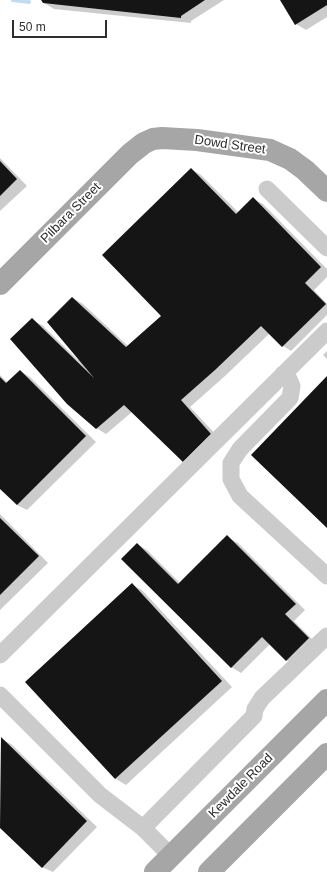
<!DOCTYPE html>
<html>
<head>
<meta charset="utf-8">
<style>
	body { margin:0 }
	#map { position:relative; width:327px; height:872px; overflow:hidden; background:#fff; font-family:Arial,sans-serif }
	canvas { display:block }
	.scale { position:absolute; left:12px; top:20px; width:95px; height:18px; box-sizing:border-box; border:2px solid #2e2e2e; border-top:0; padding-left:5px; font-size:12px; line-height:14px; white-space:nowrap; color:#2e2e2e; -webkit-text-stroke:3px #fff; paint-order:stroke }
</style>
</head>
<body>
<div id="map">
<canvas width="327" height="872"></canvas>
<div class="scale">50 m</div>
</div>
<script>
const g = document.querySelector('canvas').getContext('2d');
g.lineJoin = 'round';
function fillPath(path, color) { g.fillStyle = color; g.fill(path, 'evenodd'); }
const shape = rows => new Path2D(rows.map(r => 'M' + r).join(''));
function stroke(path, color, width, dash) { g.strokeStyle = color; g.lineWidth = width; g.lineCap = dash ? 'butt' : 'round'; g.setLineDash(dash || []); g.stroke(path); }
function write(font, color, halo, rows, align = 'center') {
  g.font = font + ' Arial,sans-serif'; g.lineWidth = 4; g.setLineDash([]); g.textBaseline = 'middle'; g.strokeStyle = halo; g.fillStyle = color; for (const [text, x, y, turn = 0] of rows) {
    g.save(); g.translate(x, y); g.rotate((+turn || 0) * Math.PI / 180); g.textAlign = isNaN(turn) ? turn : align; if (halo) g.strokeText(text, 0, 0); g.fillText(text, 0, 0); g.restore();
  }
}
const shadow = shape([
	[42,0,224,0,191,21,191,23,54,9,44,3],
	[281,0,327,0,327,17,306,30,296,24],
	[0,158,27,186,0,211],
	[191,169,201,175,239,213,253,199,263,204,327,269,327,277,314,290,327,304,327,315,291,351,283,346,270,333,225,376,190,407,221,440,132,412,106,434,96,428,32,320,42,325,78,360,79,359,73,298,83,304,128,346,162,316],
	[327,351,327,359,323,355],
	[20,371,30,377,96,442,27,510,17,505,0,487,0,375,8,383],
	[0,514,48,563,0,610],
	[227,537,238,543,305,610,294,621,316,643,294,664,286,660,270,644,241,673,231,667,137,544,147,550,180,583],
	[132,585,142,590,232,687,126,785,116,779,26,682],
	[1,739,11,744,97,827,53,872,42,867,0,826]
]);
const stream = shape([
	[13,0,29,2]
]);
const building = shape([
	[41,0,205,0,181,16,181,18,43,3],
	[280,0,327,0,327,5,295,25],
	[0,161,17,179,0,196],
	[191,168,236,214,253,197,321,267,305,283,326,304,282,347,261,326,215,370,181,400,211,434,183,462,124,405,96,429,67,404,10,339,32,318,94,378,47,322,72,297,126,347,161,316,102,255],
	[20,370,86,436,17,505,0,489,0,377,6,383],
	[327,376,327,528,251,455],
	[0,518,39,556,0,595],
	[227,535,296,604,285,614,309,638,286,661,262,637,231,668,121,559,137,543,178,584],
	[132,583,222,681,115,779,25,682],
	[1,737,87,821,42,868,0,828]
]);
const minor = shape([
	[267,189,327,248],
	[283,374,289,379,292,386,290,398,240,449,231,463,231,479,240,496,327,576],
	[0,655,327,331],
	[0,695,100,795,143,828],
	[171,856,143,828,254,716,255,709,262,698,327,636]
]);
const major = shape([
	[0,284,130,154,144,143,153,139,162,138,197,140,270,150,290,159,305,170,327,191],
	[155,872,327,700],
	[209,872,327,754]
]);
const streetNames = [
	["Dowd Street",230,145,8],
	["Pilbara Street",71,213,-45],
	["Kewdale Road",241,786,-45]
];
fillPath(shadow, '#0003');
stroke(stream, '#c4daef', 4);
fillPath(building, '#151515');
stroke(minor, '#cbcbcb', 17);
stroke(major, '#a6a6a6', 22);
write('13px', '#2e2e2e', '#fff', streetNames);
</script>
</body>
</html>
